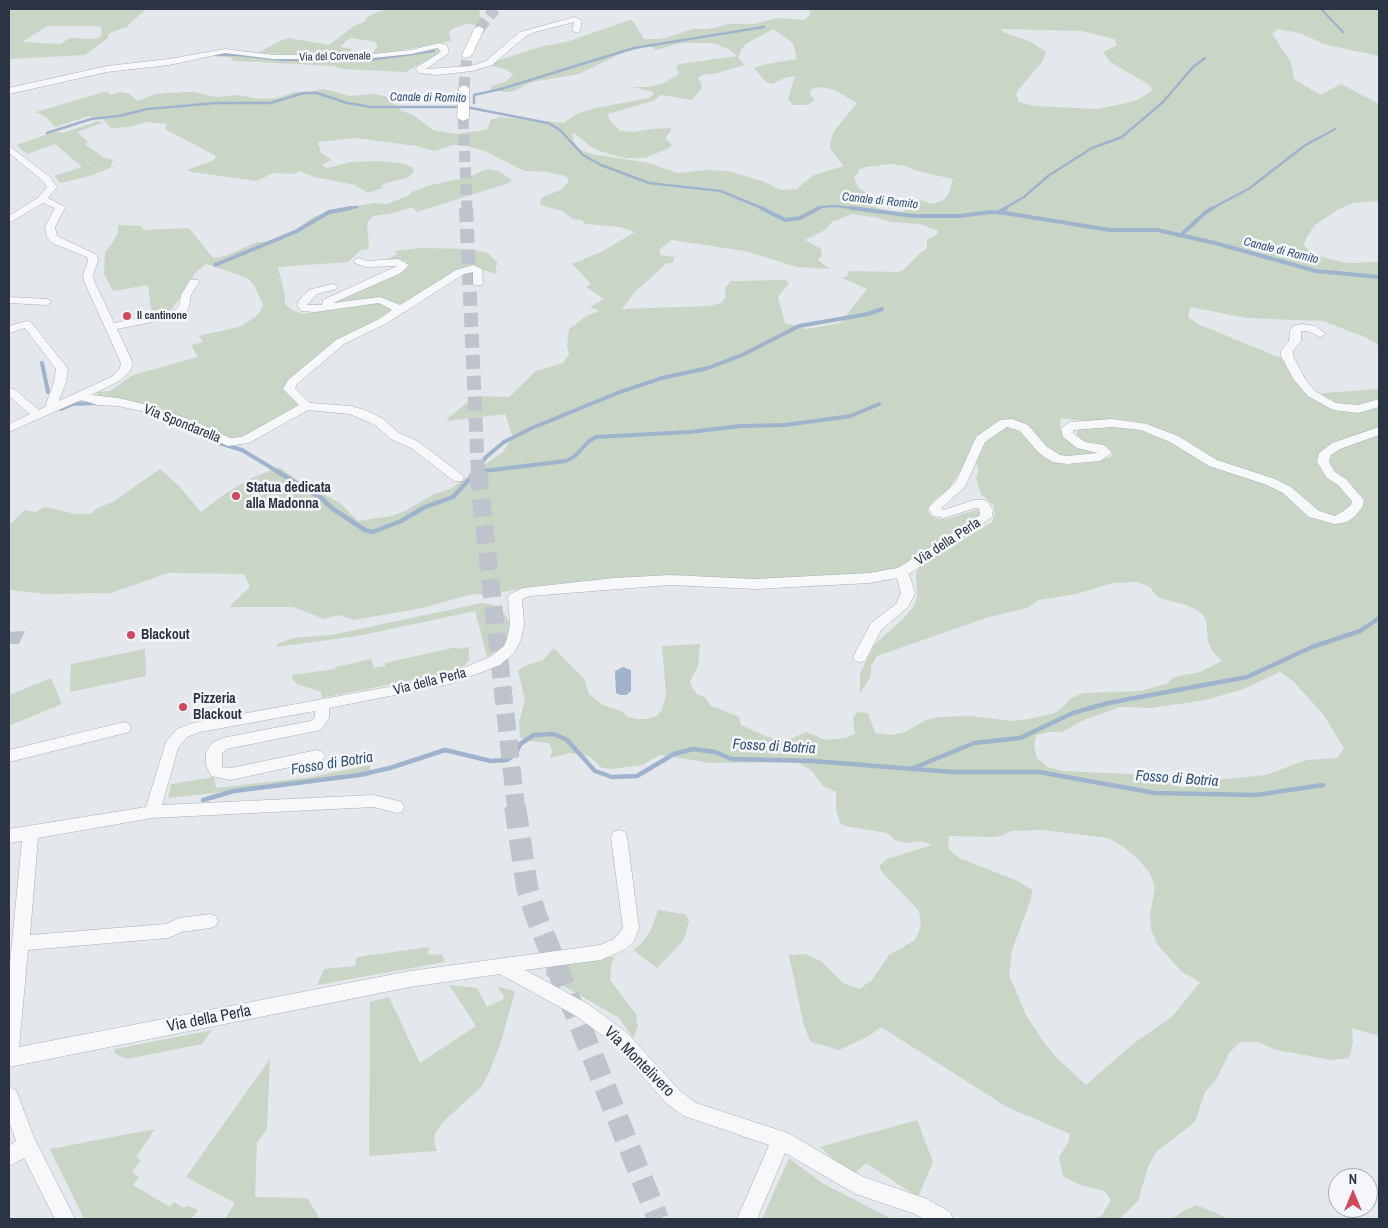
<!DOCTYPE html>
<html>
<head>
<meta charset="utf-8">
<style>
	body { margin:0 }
	#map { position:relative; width:1388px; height:1228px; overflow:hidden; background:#e4e7ec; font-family:"Archivo Narrow",sans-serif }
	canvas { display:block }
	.frame { position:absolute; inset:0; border:10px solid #2b3445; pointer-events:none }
	.north { position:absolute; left:1328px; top:1168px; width:50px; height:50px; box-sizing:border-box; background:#f4f6f9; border:1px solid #a4a8b1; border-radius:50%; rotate:0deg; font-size:14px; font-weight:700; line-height:20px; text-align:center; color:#2b3445 }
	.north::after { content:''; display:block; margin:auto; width:18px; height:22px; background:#d1495b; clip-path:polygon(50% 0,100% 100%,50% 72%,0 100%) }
</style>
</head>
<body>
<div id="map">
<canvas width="1388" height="1228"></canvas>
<div class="frame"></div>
<div class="north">N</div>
</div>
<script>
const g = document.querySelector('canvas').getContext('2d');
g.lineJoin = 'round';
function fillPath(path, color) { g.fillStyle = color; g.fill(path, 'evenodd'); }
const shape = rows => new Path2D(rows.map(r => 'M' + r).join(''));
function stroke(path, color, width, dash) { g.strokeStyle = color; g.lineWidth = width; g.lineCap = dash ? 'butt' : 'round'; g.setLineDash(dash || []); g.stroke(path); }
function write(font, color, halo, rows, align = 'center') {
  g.font = font + ' "Archivo Narrow",sans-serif'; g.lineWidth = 5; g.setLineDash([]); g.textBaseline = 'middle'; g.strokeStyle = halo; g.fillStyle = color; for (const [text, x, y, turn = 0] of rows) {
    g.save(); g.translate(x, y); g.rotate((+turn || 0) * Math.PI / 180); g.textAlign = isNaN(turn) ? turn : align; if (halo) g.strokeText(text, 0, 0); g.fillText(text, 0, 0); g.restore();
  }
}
const green = shape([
	[9,9,146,9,126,27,112,32,108,35,108,38,85,55,9,59],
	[48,26,95,26,101,27,102,33,100,37,95,39,69,38,61,44,22,42],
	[384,9,479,9,481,21,479,25,466,24,452,29,449,32,451,41,387,53,373,53,378,45,375,42,352,38,347,40,340,47,353,49,347,54,337,56,258,53,282,40,289,38,329,45,354,26,364,22,368,17],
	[807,9,1379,9,1379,56,1327,45,1299,33,1277,29,1272,34,1291,62,1294,79,1320,95,1341,84,1379,104,1379,201,1353,203,1339,209,1315,225,1306,238,1304,245,1312,254,1345,263,1379,262,1379,345,1367,338,1323,321,1247,318,1190,307,1188,317,1198,324,1283,359,1293,375,1311,397,1323,393,1379,389,1379,1036,1352,1028,1353,1043,1349,1058,1332,1060,1276,1050,1258,1042,1240,1042,1229,1053,1216,1080,1205,1092,1195,1122,1156,1152,1148,1167,1138,1201,1119,1219,1094,1219,1102,1215,1111,1200,1105,1191,1080,1185,1063,1176,1059,1157,1068,1143,1070,1134,1007,1107,881,1027,869,1036,839,1050,811,1042,804,1026,789,955,805,954,821,961,843,983,859,989,872,980,889,955,915,940,921,926,919,911,882,872,879,866,887,859,932,845,921,841,905,843,895,840,887,833,845,826,840,823,836,810,836,792,823,786,812,771,797,762,710,763,660,755,642,765,612,769,602,768,589,756,569,753,550,758,552,750,549,743,528,741,520,737,519,722,525,700,518,671,525,666,543,660,554,648,584,679,589,694,603,705,621,711,628,717,637,719,647,719,657,716,662,710,666,695,662,646,700,644,698,666,690,681,692,688,697,694,706,698,710,705,739,717,741,725,768,737,788,740,806,732,826,740,846,738,855,734,853,718,857,712,868,713,875,733,889,735,903,733,926,720,939,717,970,716,1014,721,1029,719,1055,713,1072,698,1083,693,1140,691,1166,684,1174,677,1200,672,1222,661,1213,652,1208,642,1206,619,1199,611,1186,605,1157,597,1150,587,1137,582,1112,583,1077,594,1038,600,1027,608,986,618,877,656,871,666,871,676,860,694,860,673,874,645,904,618,914,606,917,597,916,573,920,566,992,522,995,514,994,506,981,494,976,478,979,471,976,462,979,452,982,443,992,435,1004,426,1017,427,1031,438,1043,457,1066,465,1093,462,1111,457,1112,454,1105,447,1083,442,1077,435,1077,431,1081,429,1120,426,1156,433,1159,428,1133,421,1111,419,1088,422,1061,418,1060,426,1063,435,1081,448,1099,452,1082,456,1068,457,1053,453,1043,447,1033,433,1022,423,1014,421,999,422,978,437,965,464,949,489,933,501,927,510,931,516,938,519,947,519,975,510,979,510,981,513,976,520,914,560,894,570,876,575,777,580,664,577,552,584,483,595,473,594,422,608,354,620,339,615,324,619,293,607,229,607,250,587,244,574,168,573,111,593,46,594,9,590,9,525,25,510,35,512,45,507,76,514,90,514,96,509,114,501,160,469,179,486,201,512,226,493,252,478,279,467,297,480,340,503,358,521,392,516,407,510,434,494,450,489,503,452,513,437,505,414,448,421,447,419,475,396,509,397,536,371,563,363,569,354,567,346,569,329,588,315,599,311,590,307,604,299,586,287,591,284,572,264,601,252,635,232,620,227,585,224,582,220,573,219,562,211,541,205,540,200,543,197,560,190,568,183,568,178,565,176,548,172,525,171,485,151,461,145,452,145,435,151,416,146,356,138,318,142,321,153,332,160,321,165,327,168,352,162,382,161,405,164,413,168,414,171,409,177,386,183,381,186,383,188,368,193,355,185,314,177,300,171,294,174,273,173,257,181,192,172,187,170,214,160,216,156,165,129,167,124,146,122,129,127,111,128,103,119,94,119,89,116,55,127,47,118,36,112,107,91,110,95,120,92,130,94,137,101,155,94,185,92,194,92,216,97,238,95,259,99,277,98,294,92,307,92,324,89,350,96,373,94,385,96,402,111,413,115,433,130,456,134,485,130,488,128,491,120,499,117,563,123,577,114,595,108,649,98,653,95,653,92,632,87,649,87,664,83,679,74,676,67,680,64,737,56,730,50,713,43,681,43,656,50,650,45,620,54,579,74,532,82,514,91,506,92,491,90,491,86,505,82,513,75,506,69,492,66,493,62,543,46,566,42,630,20,633,21,644,39,662,39,693,29,709,29,729,24,755,24,776,18,804,20,810,15,810,11],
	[773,29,793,43,797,59,766,64,754,68,766,82,773,84,784,78,795,76,788,99,793,105,807,105,815,100,810,95,811,89,822,87,834,90,857,103,834,131,830,143,830,149,844,166,814,175,796,189,781,190,762,181,728,171,707,170,677,173,649,163,592,154,581,150,573,141,573,132,590,146,600,151,624,158,645,158,669,148,672,145,665,138,671,131,671,128,651,129,634,132,620,131,609,119,608,114,653,101,661,95,692,100,701,89,702,85,698,78,702,75,718,73,745,65,738,58,741,50,746,44],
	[1001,29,1082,31,1114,39,1117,45,1103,52,1110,62,1148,84,1152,88,1151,92,1135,101,1098,109,1035,106,1019,102,1016,94,1018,90,1042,62,1046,52,1031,42,1003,32],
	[892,164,906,166,917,171,953,179,949,193,944,200,933,204,920,200,910,204,907,209,902,212,885,210,856,202,857,199,869,195,858,187,854,177,859,172,858,170,866,167],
	[852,214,879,218,891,222,920,224,938,231,937,234,927,240,927,248,919,254,904,269,899,272,849,271,847,276,842,278,867,289,840,323,807,329,785,323,778,297,789,283,786,280,731,281,725,288,726,296,721,303,708,306,622,309,635,292,667,263,672,263,675,257,660,255,660,249,672,240,745,251,797,267,830,269,818,260,822,255,821,249,805,240,823,231,832,222],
	[1280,672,1293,681,1323,714,1344,748,1337,758,1306,760,1266,775,1195,782,1182,788,1168,779,1153,775,1062,771,1048,767,1037,758,1034,746,1036,735,1049,732,1062,732,1084,720,1120,707,1151,708,1206,700,1244,689],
	[1043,830,1108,838,1124,847,1139,860,1150,874,1155,887,1150,915,1151,929,1157,944,1182,972,1200,982,1172,1017,1134,1043,1086,1085,1057,1058,1045,1044,1026,1015,1009,975,1012,950,1031,899,1032,890,1018,881,959,858,948,848,949,836,998,837,1011,831],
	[439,48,440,51,436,55,406,72,342,69,333,66,238,61,234,61,230,57,203,55,229,52,269,58,352,59],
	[98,121,102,123,77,132,88,142,85,144,104,158,111,159,113,161,110,168,100,172,70,148,99,172,93,175,60,183,54,176,82,167,55,144,27,154,16,145,52,133,58,132,63,133],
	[487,169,498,171,512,180,509,183,417,212,412,207,394,213,373,216,367,223,369,249,361,250,348,262,278,267,285,295,285,304,292,310,302,314,377,302,392,309,389,316,366,326,291,380,299,402,297,407,249,435,229,439,190,422,98,397,97,392,110,391,133,375,198,357,191,345,203,342,199,336,242,326,259,314,263,305,254,285,247,278,207,264,209,261,195,273,186,291,170,311,152,316,148,285,113,291,104,274,105,252,113,242,118,232,118,225,141,226,144,230,189,228,213,258,225,256,257,242,273,242,288,236,313,217,328,212,374,203,386,204,408,196,412,192,431,185,469,177],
	[421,248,471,249,488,253,497,262,495,274,475,267,405,304,399,304,379,298,332,304,334,301,407,267,406,261,386,260,397,254,395,251],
	[482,603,490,604,502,610,509,621,510,630,506,642,500,650,487,657,475,611,358,636,277,647,277,644,293,638,331,635],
	[457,647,457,649,469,647,469,660,462,668,442,674,322,698,321,692,297,684,293,680,292,675,335,669,336,667,371,659,374,668,385,666,385,663],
	[145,649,146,676,70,692,71,664],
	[51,678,62,704,9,726,9,695],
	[370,765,370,776,168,798,171,784,214,777,216,788,312,777],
	[658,910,685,914,689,920,686,934,683,941,657,968,633,950,639,946,650,932],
	[429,947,428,955,442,954,445,962,317,985,324,969,355,966,357,957],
	[606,957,615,957,611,964,610,980,636,1014,638,1027,633,1038,619,1018,545,975,549,967],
	[449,985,477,988,487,1007,505,998,498,987,515,991,501,1042,488,1075,481,1087,443,1122,435,1134,434,1143,437,1151,369,1156,370,1002,389,997,420,1063,476,1026],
	[212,1030,202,1044,126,1059,114,1053,115,1049],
	[270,1059,267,1129,257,1143,255,1197,307,1198,320,1219,225,1219,235,1203,186,1177],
	[917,1120,933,1162,918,1197,866,1163,852,1176,820,1147],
	[155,1129,136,1157,141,1160,132,1172,139,1177,133,1185,170,1207,174,1202,184,1208,188,1206,198,1210,191,1219,84,1219,50,1149],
	[789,1158,822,1183,892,1219,762,1219],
	[1196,1205,1216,1213,1228,1219,1172,1219,1183,1211]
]);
const water = shape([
	[623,667,631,670,631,691,626,695,620,695,616,693,615,671]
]);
const streamFar2 = shape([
	[1321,9,1343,32],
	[216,55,238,55,283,60,369,60,434,51],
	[474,103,474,95,501,89,634,48,764,27],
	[47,133,91,119,119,116,147,109,216,103,270,103,304,93,317,93,347,103,371,107,466,107,548,123,560,130,583,155,601,165,649,183,721,191,764,209],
	[344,209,357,207],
	[817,209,821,207,835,206,861,209],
	[1003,209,1024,197,1048,176,1092,148,1122,137,1163,102,1193,67,1205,58],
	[1211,209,1250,188,1304,146,1335,129]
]);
const streamFar1 = shape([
	[761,208,785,220,800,218,819,208],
	[851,208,914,216,960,216,990,212,1005,213,1110,230,1157,230,1215,243,1316,271,1379,277],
	[999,212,1006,208],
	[1181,235,1206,212,1213,208],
	[215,265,297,231,329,212,351,208],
	[42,363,48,392],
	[61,409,73,404,96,403],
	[201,433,219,443,242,450,280,473],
	[476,472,566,461,575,456,589,441,596,437,690,432,740,426,785,425,851,416,879,404],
	[475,473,486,457,504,442,532,428,620,392,662,378,708,368,742,355,799,326,868,314,882,309]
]);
const stream = shape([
	[278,472,321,498,333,509,365,530,373,532,401,521,425,507,453,497,476,472],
	[911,769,974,743,1020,738,1073,713,1108,703,1247,677,1312,647,1360,631,1379,618],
	[203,800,234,791,359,775,390,768,445,750,491,761,507,760,516,753,520,744,534,735,554,734,567,740,595,771,612,777,637,776,674,754,693,749,715,752,732,759,813,761,952,772,1039,772,1155,793,1256,795,1323,785]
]);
const building = shape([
	[25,631,19,644,9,644,9,632]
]);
const majorTunnelFar3 = shape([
	[479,29,495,9],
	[464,88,467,55],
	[463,118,467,209]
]);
const majorTunnelFar2 = shape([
	[466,208,478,473]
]);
const majorTunnelFar1 = shape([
	[478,472,516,807]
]);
const majorTunnel = shape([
	[515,806,527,887,535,913,658,1219]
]);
const minor = shape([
	[575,17,582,21,579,33,572,31,574,22,535,32,526,36,492,65,472,71,437,75,419,73,416,69,417,67,441,52,438,48,411,54,363,59,273,59,225,53,169,65,107,72,9,94,9,88,107,66,169,59,225,49,273,55,363,55,411,50,439,43,447,45,449,53,426,69,471,66,486,61,520,32,575,17],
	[9,146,50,177,57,187,48,198,65,207,55,227,57,236,97,255,98,261,93,275,94,281,114,323,174,311,179,306,181,295,190,280,198,280,199,282,191,295,189,307,182,316,117,329,133,363,130,371,119,381,91,395,118,398,148,405,194,421,230,438,242,437,299,405,283,389,288,380,336,340,379,319,392,310,379,303,315,312,301,311,297,305,298,301,309,290,332,284,336,285,337,287,336,289,317,294,307,305,322,305,323,300,397,266,365,267,355,263,354,261,355,259,359,258,367,261,398,259,409,265,401,273,333,303,380,297,400,305,456,270,473,265,482,269,483,283,482,285,474,285,473,283,473,272,464,274,387,323,344,344,297,384,295,388,310,403,351,406,368,411,383,419,399,433,419,442,462,475,464,478,462,481,454,481,411,448,391,439,375,425,350,414,308,410,249,443,228,446,186,427,141,411,118,406,98,405,81,400,9,432,9,424,30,414,9,396,9,388,14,389,39,410,45,407,54,382,56,369,25,328,9,333,9,326,27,321,31,322,68,369,66,382,59,401,111,377,119,370,121,363,84,281,83,275,88,261,87,257,52,243,47,237,45,227,55,208,43,203,9,223,9,216,39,197,47,187,43,181,9,153,9,146],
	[9,297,47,299,52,302,47,305,9,303,9,297],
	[1302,324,1315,326,1326,334,1320,337,1308,331,1301,331,1301,341,1293,351,1293,356,1305,379,1316,392,1336,403,1358,405,1379,399,1379,407,1358,413,1333,410,1308,396,1294,380,1281,356,1281,351,1289,341,1290,331,1293,326,1302,324],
	[1012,419,1028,425,1046,446,1060,455,1067,456,1098,453,1077,448,1063,437,1061,428,1070,422,1112,419,1147,424,1178,436,1217,460,1275,479,1291,487,1319,511,1335,516,1345,510,1351,505,1352,501,1338,485,1327,478,1317,462,1319,453,1332,443,1379,427,1379,435,1340,449,1331,455,1329,462,1335,472,1346,479,1364,500,1363,506,1355,516,1347,522,1335,524,1309,517,1283,493,1267,485,1209,466,1170,442,1141,430,1112,427,1073,430,1073,433,1085,442,1104,445,1112,453,1100,461,1067,464,1053,462,1046,458,1038,452,1020,431,1007,427,985,442,965,487,941,508,944,510,974,500,983,500,987,501,993,510,992,517,909,574,915,593,908,607,881,630,865,661,860,662,855,661,853,657,871,623,896,604,901,593,897,578,869,583,755,589,670,585,530,596,522,599,524,624,521,639,514,653,500,665,450,684,329,708,329,718,321,730,227,749,222,753,222,767,231,768,317,750,322,752,325,756,322,760,231,780,211,776,206,765,206,752,213,742,227,737,311,721,315,717,315,711,200,732,187,737,178,748,162,805,374,795,402,802,404,807,402,812,396,813,374,807,152,818,38,838,30,935,166,924,179,918,210,914,216,916,218,921,216,926,210,928,182,932,168,938,28,950,19,1047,410,971,600,945,614,939,623,928,611,837,613,832,619,830,625,832,627,837,639,928,634,941,626,949,601,960,525,970,588,1004,626,1032,680,1091,696,1103,788,1133,861,1176,927,1199,950,1212,953,1219,924,1219,915,1214,856,1194,785,1153,757,1219,737,1219,769,1145,684,1116,666,1103,614,1044,576,1016,500,974,410,987,9,1067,9,973,22,841,9,843,9,829,146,807,166,742,177,729,193,723,410,683,448,674,490,657,504,646,507,639,510,624,508,597,510,594,523,588,614,578,670,575,755,579,869,573,898,568,980,515,979,508,975,508,944,518,933,516,928,508,956,482,976,437,1000,420,1012,419],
	[124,722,129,724,131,728,129,732,9,762,9,750,124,722],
	[9,1087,16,1090,35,1140,75,1219,55,1219,24,1158,9,1166,9,1146,16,1141,9,1121,9,1087]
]);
const major = shape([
	[479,26,484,29,472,55,467,58,463,57,462,55,474,29,479,26],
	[464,85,469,88,469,118,463,121,457,118,459,88,464,85]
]);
const markers = [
	[127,316,5,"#d1495b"],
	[236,496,5,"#d1495b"],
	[131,635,5,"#d1495b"],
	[183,707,5,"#d1495b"]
];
const farStreetnames = [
	["Via del Corvenale",335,57,-1]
];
const farPoinames = [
	["Il cantinone",137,316]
];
const farWaternames = [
	["Canale di Romito",428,98,1],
	["Canale di Romito",880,201,6],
	["Canale di Romito",1281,251,14]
];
const streetNames = [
	["Via Spondarella",182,424,22],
	["Via della Perla",948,542,-33],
	["Via della Perla",430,682,-14]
];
const poiNames = [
	["Statua dedicata",246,488],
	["alla Madonna",246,504],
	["Blackout",141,635],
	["Pizzeria",193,699],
	["Blackout",193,715]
];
const waterNames = [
	["Fosso di Botria",774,747,3],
	["Fosso di Botria",332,764,-9],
	["Fosso di Botria",1177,779,4]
];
const nearStreetnames = [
	["Via della Perla",209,1019,-11],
	["Via Montelivero",639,1062,45]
];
fillPath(green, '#c9d6c5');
fillPath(water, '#9fb4cc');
stroke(streamFar2, '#9fb4cc', 2.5);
stroke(streamFar1, '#9fb4cc', 4);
stroke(stream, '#9fb4cc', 4.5);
fillPath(building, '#bbc0ca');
stroke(majorTunnelFar3, '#bfc3cb', 11, [11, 5.5]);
stroke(majorTunnelFar2, '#bfc3cb', 14, [14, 7]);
stroke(majorTunnelFar1, '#bfc3cb', 18, [18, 9]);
stroke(majorTunnel, '#bfc3cb', 22, [22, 11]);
stroke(minor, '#a9aeb7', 1);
stroke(major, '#a3abb8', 1);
fillPath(minor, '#f7f8fa');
fillPath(major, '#fff');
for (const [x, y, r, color] of markers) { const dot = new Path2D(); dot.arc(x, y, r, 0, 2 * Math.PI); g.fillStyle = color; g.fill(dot); stroke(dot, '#f4f6f9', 2); }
write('11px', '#2b3445', '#f4f6f9', farStreetnames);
write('bold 11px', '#2b3445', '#f4f6f9', farPoinames, 'left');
write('italic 12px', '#34527a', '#f4f6f9', farWaternames);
write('14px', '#2b3445', '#f4f6f9', streetNames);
write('bold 14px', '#2b3445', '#f4f6f9', poiNames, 'left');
write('italic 15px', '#34527a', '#f4f6f9', waterNames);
write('16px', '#2b3445', '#f4f6f9', nearStreetnames);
</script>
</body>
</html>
